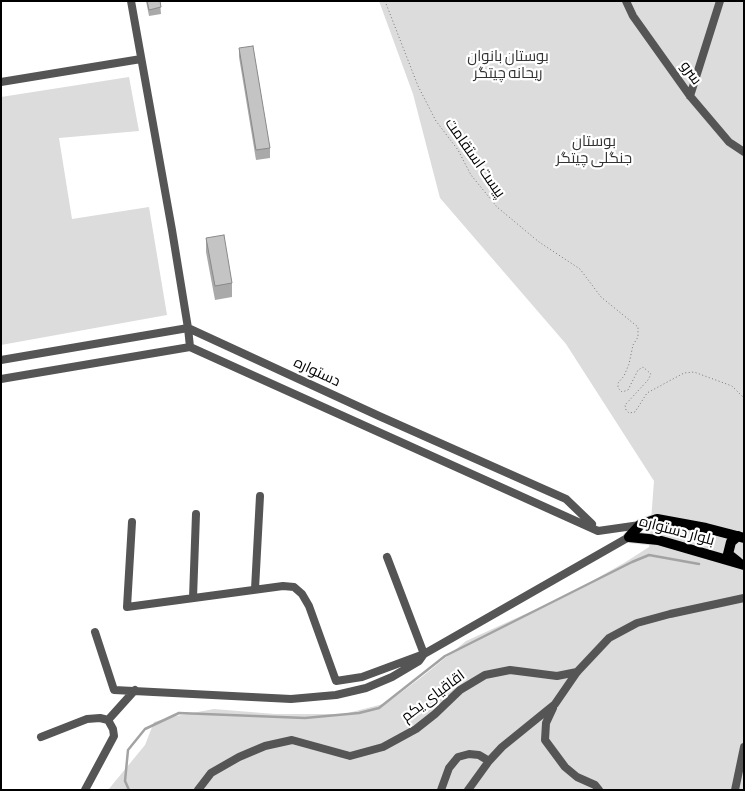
<!DOCTYPE html>
<html>
<head>
<meta charset="utf-8">
<style>
	body { margin:0 }
	#map { position:relative; width:745px; height:791px; overflow:hidden; background:#fff; font-family:"Alegreya Sans",sans-serif }
	canvas { display:block }
	.frame { position:absolute; inset:0; border:2px solid #000; pointer-events:none }
</style>
</head>
<body>
<div id="map">
<canvas width="745" height="791"></canvas>
<div class="frame"></div>
</div>
<script>
const g = document.querySelector('canvas').getContext('2d');
g.lineJoin = 'round';
function fillPath(path, color) { g.fillStyle = color; g.fill(path, 'evenodd'); }
const shape = rows => new Path2D(rows.map(r => 'M' + r).join(''));
function stroke(path, color, width, dash) { g.strokeStyle = color; g.lineWidth = width; g.lineCap = dash ? 'butt' : 'round'; g.setLineDash(dash || []); g.stroke(path); }
function write(font, color, halo, rows, align = 'center') {
  g.font = font + ' "Alegreya Sans",Cairo,sans-serif'; g.lineWidth = 4.5; g.setLineDash([]); g.textBaseline = 'middle'; g.strokeStyle = halo; g.fillStyle = color; for (const [text, x, y, turn = 0] of rows) {
    g.save(); g.translate(x, y); g.rotate((+turn || 0) * Math.PI / 180); g.textAlign = isNaN(turn) ? turn : align; if (halo) g.strokeText(text, 0, 0); g.fillText(text, 0, 0); g.restore();
  }
}
const green = shape([
	[379,1,744,1,744,790,108,790,145,745,154,722,171,717,214,709,275,714,344,714,387,703,423,676,466,641,567,595,624,563,649,547,654,481,566,344,440,198,413,94],
	[129,77,139,131,59,138,72,219,149,207,167,315,1,345,1,97]
]);
const stream = shape([
	[129,790,125,781,128,750,145,729,179,713,305,718,359,713,379,708,445,656,632,562,649,555,699,564]
]);
const path = shape([
	[385,1,418,86,436,121,458,150,471,175,497,207,539,242,580,269,601,297,638,327,638,337,633,345,629,364,624,376,618,383,618,388,622,392,628,390,638,370,643,367,651,374,648,380,625,405,626,410,629,413,635,412,647,393,684,373,694,372,732,386,744,398],
	[484,1,487,1]
]);
const minor = shape([
	[131,1,172,230,188,328,190,347],
	[626,1,633,16,690,96,729,142,744,152],
	[1,82,141,59],
	[690,96,720,1],
	[1,360,188,328,379,416,566,499,592,524],
	[1,379,190,347,598,531,640,525],
	[132,522,127,607,283,586,294,587,302,594,309,606,336,681,362,677,424,654,387,557],
	[255,589,260,496],
	[193,598,196,514],
	[95,632,114,690,291,699,336,695,366,688,392,677,419,661,424,654,629,537],
	[553,708,546,723,545,740,565,767,577,777,595,785,599,790],
	[41,737,87,719,100,718,108,720],
	[85,790,114,736,113,729,108,720,135,690],
	[198,790,211,773,239,757,265,746,292,740,350,756,383,747,416,729,435,714,460,690,485,675,510,670,557,676,577,672],
	[441,790,449,768,458,757,469,754,479,755,489,761,502,747,555,704,577,672,609,638,637,623,670,614,744,598],
	[468,790,489,761],
	[735,790,744,747]
]);
const major = shape([
	[629,537,640,525,657,519,706,528,744,538],
	[629,537,658,540,744,565],
	[738,562,728,554,731,542,738,536]
]);
const wall = shape([
	[146,1,160,1,161,14,149,16],
	[239,48,270,148,270,158,256,160,239,57],
	[206,238,232,283,232,297,215,300,206,252]
]);
const building = shape([
	[147,1,160,1,161,7,149,10,147,1],
	[253,46,270,148,256,150,239,48,253,46],
	[224,235,232,283,215,286,206,238,224,235]
]);
const parkNames = [
	["بوستان بانوان",508,56],
	["ریحانه چیتگر",508,73],
	["بوستان",594,141],
	["جنگلی چیتگر",594,158]
];
const streetNames = [
	["سرو",691,73,54],
	["پیست استقامت",475,158,55],
	["دستواره",317,372,25],
	["بلوار دستواره",677,531,15],
	["اقاقیای یکم",433,696,-37]
];
fillPath(green, '#dcdcdc');
stroke(stream, '#a3a3a3', 2.5);
stroke(major, '#dbdbdb', 12);
stroke(path, '#777', 1, [1, 2.5]);
stroke(minor, '#555', 8);
stroke(major, '#000', 10);
fillPath(wall, '#a9a9a9');
fillPath(building, '#c4c4c4');
stroke(building, '#898989', 1);
write('15px', '#333', '#fff', parkNames);
write('15px', '#000', '#fff', streetNames);
</script>
</body>
</html>
